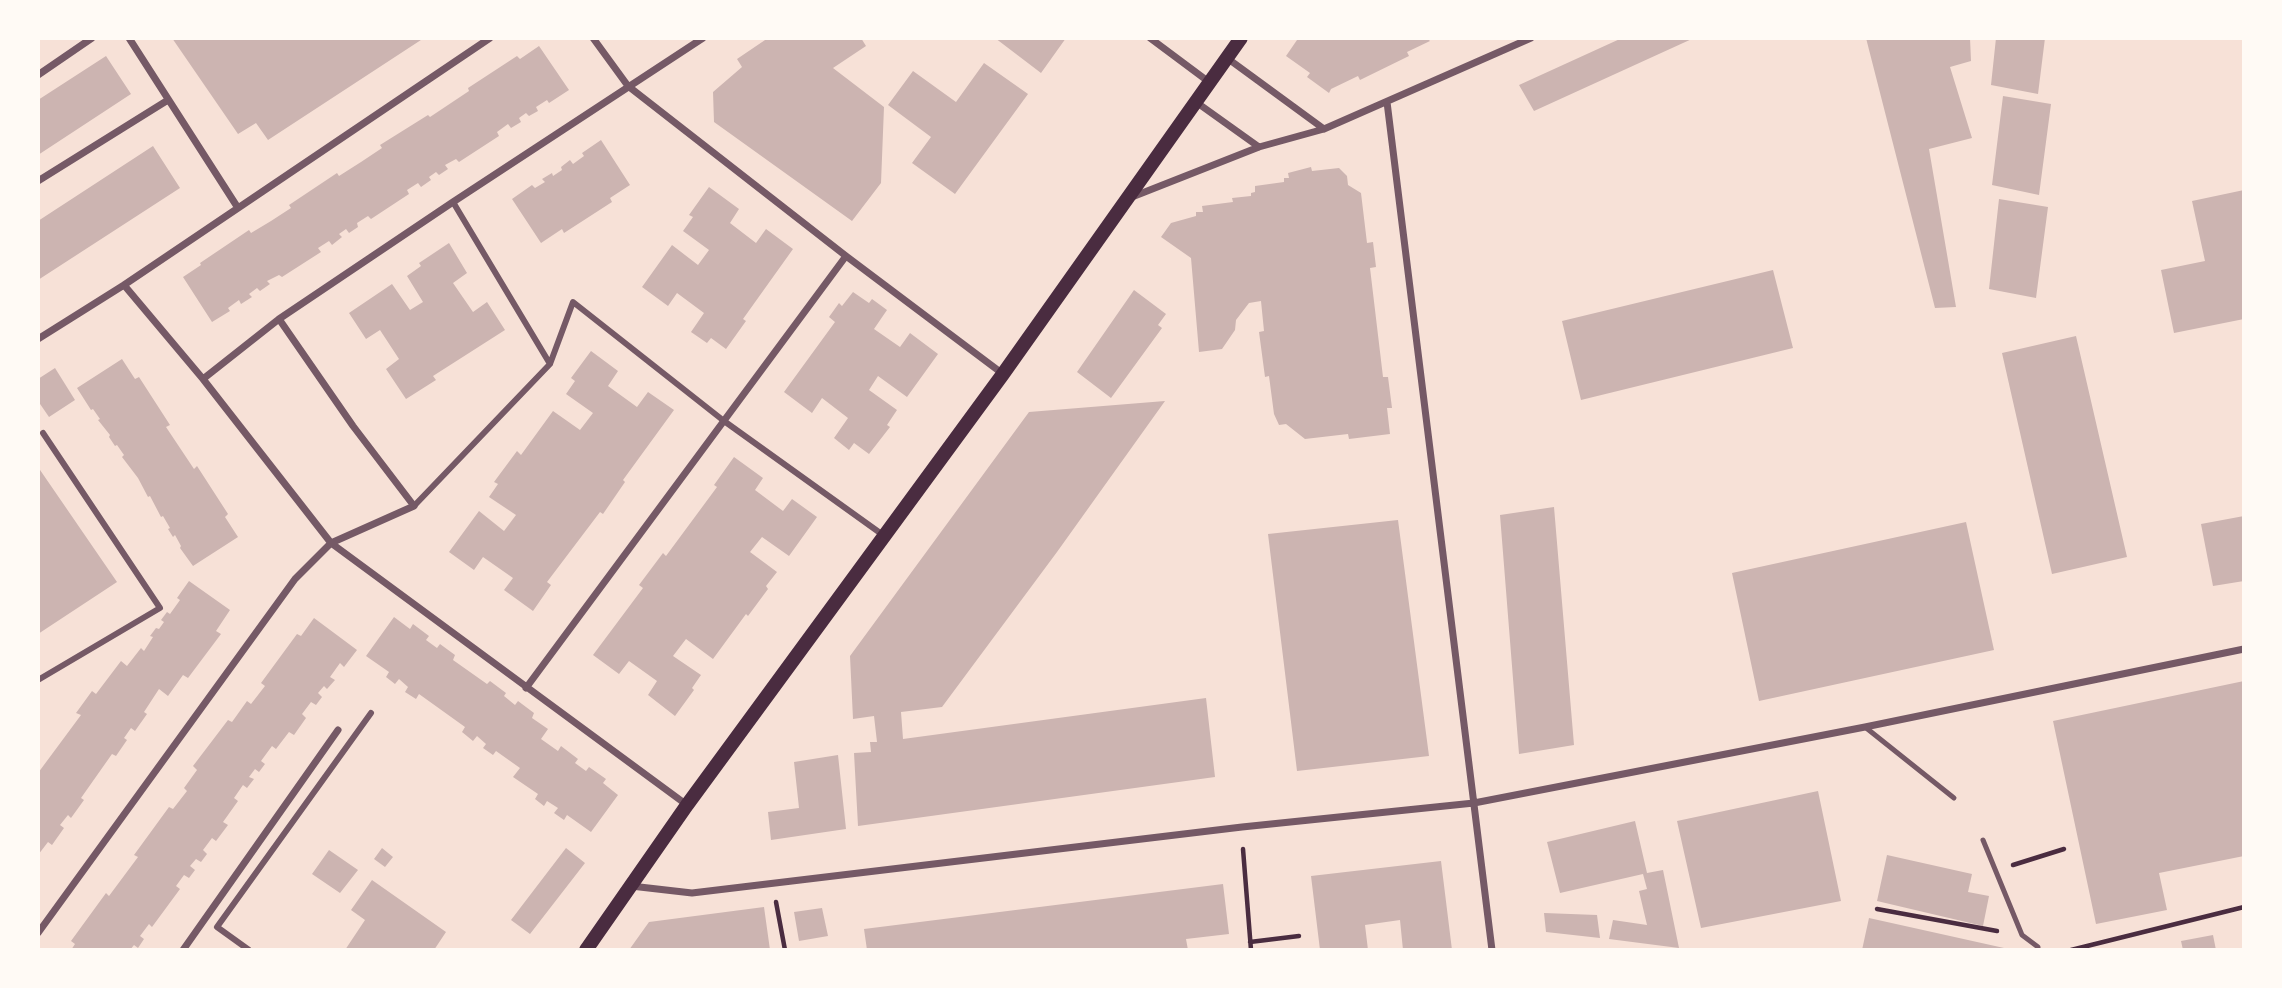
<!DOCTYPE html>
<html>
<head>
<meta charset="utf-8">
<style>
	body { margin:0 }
	#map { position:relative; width:2282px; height:988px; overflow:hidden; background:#f7e1d7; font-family:Overpass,sans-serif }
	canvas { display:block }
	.frame { position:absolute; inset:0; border:40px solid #fffaf5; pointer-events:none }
</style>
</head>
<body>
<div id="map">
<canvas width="2282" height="988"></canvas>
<div class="frame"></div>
</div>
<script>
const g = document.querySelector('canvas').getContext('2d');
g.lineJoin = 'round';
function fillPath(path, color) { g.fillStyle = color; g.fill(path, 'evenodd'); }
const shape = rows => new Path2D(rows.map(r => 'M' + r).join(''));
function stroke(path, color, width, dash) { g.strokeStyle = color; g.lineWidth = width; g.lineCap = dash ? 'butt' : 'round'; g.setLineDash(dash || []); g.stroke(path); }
const building = shape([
	[172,38,424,38,268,140,256,123,238,134],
	[768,38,861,38,866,46,833,68,884,107,881,183,852,221,714,122,713,92,742,67,737,59],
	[995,38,1066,38,1041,73],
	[1294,38,1427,38,1430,41,1407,52,1409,56,1360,80,1358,76,1331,89,1329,93,1307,77,1310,73,1286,56,1297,40],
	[1622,38,1694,38,1534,111,1519,85],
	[1866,38,1970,38,1971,61,1950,67,1972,138,1929,149,1956,307,1935,308],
	[1996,38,2045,38,2038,94,1991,85],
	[539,46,569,90,549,103,547,100,536,107,538,111,529,116,526,113,519,118,521,122,511,128,508,124,497,132,499,136,459,162,456,159,445,165,448,169,439,175,436,172,429,177,431,180,421,187,418,183,407,190,409,194,371,219,368,216,357,223,358,227,349,233,346,229,339,234,342,237,332,245,329,241,318,248,321,252,282,277,279,275,267,281,270,284,260,291,257,288,249,294,252,297,241,304,239,300,228,308,230,311,212,322,183,277,201,265,200,263,249,230,251,233,271,221,291,208,289,205,337,173,339,176,361,162,382,148,380,145,428,115,430,117,469,91,468,88,517,56,520,59],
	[106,56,131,94,38,155,38,100],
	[984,63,1028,94,955,194,912,163,931,137,888,105,913,71,956,102],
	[2003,96,2051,104,2039,195,1992,185],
	[601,140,630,185,610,198,612,202,564,233,562,229,541,243,512,199,532,185,535,188,545,182,542,179,552,173,553,176,562,170,561,167,570,160,573,164,584,156,582,153],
	[153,146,180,188,38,280,38,221],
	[1311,167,1312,171,1339,168,1347,176,1348,185,1361,193,1367,243,1373,242,1376,267,1370,268,1383,377,1388,377,1392,408,1387,408,1390,434,1349,439,1348,434,1305,439,1286,424,1279,425,1274,414,1269,376,1265,377,1259,332,1264,331,1261,301,1249,303,1236,320,1235,330,1222,349,1199,352,1191,258,1161,237,1171,223,1196,216,1196,212,1203,212,1202,206,1233,202,1232,198,1251,196,1251,193,1255,192,1255,186,1284,182,1284,178,1289,178,1288,173],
	[709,187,739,209,730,223,756,243,766,229,793,249,743,319,746,321,726,349,711,338,707,343,691,332,704,313,677,293,668,306,642,287,672,245,698,265,709,250,683,231,693,217,689,215],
	[2244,190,2244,319,2174,333,2161,270,2205,261,2192,201],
	[1999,199,2048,207,2036,298,1989,289],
	[449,243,467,273,453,283,473,312,487,302,505,330,433,376,436,380,406,399,386,369,399,359,380,330,366,339,349,313,392,284,410,310,423,302,407,276,421,266,419,263],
	[1773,270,1793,348,1581,400,1562,321],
	[1134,290,1166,314,1158,325,1162,328,1111,398,1077,372],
	[853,292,869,303,872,299,887,310,874,329,900,347,910,333,938,354,907,397,878,376,869,390,897,410,887,425,890,427,869,454,854,443,849,450,834,438,848,418,822,398,812,413,784,392,835,322,829,317,839,303,842,306],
	[2076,336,2127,557,2052,574,2002,353],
	[591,351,618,371,608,386,637,407,648,392,674,410,623,480,625,482,603,514,600,512,547,582,551,585,533,611,504,590,513,578,483,557,474,570,449,552,479,511,504,531,516,515,489,497,498,484,494,482,517,451,521,455,553,411,580,430,593,413,566,394,575,381,571,378],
	[122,359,135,379,139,377,170,425,166,427,194,469,197,466,228,514,225,517,238,537,193,566,180,548,181,546,175,535,173,537,168,529,170,528,163,516,161,517,150,496,148,497,138,478,122,457,124,455,117,445,115,446,109,437,110,435,98,420,100,419,93,409,91,410,77,388],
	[55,368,75,400,49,417,38,401,38,379],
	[1165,401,1057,552,942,707,901,712,903,739,1206,698,1215,777,858,826,854,753,871,752,870,742,877,742,874,716,853,719,850,656,1029,412],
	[734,457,763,478,755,490,783,511,792,499,817,517,789,556,762,537,750,552,777,572,766,586,768,589,748,616,746,614,713,659,686,639,673,656,701,675,692,688,694,690,675,716,648,695,657,681,629,661,619,674,593,655,643,588,639,585,663,553,666,556,717,487,714,485],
	[38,467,117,582,38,634],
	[1554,507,1574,745,1519,754,1500,515],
	[2244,516,2244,581,2213,586,2201,524],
	[1398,520,1429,756,1297,771,1268,534],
	[1966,522,1994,650,1759,701,1732,573],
	[189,581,230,610,216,631,221,634,188,678,183,675,168,696,159,689,144,712,147,714,135,731,131,728,124,738,127,740,116,756,112,754,81,798,84,800,71,818,68,815,60,825,64,828,52,845,48,842,38,855,38,773,81,715,76,713,92,691,96,694,121,661,127,666,141,648,144,651,153,637,150,636,156,628,159,629,164,622,161,620,167,612,170,614,180,600,177,598],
	[394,617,410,629,413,624,429,636,426,640,437,648,440,644,455,655,453,660,487,684,490,681,506,693,504,696,515,705,518,701,534,713,532,718,548,729,541,739,558,751,561,746,578,759,575,763,586,771,589,767,606,779,603,783,618,795,591,832,567,815,564,820,554,813,558,808,547,801,544,806,535,799,538,794,513,777,520,768,496,751,493,755,483,748,486,744,477,736,473,741,462,732,465,727,419,694,416,699,405,692,408,687,399,679,395,684,386,677,389,672,366,656],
	[314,618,357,650,344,667,340,663,330,677,335,680,327,689,324,686,318,693,322,697,316,705,311,702,302,714,306,718,294,735,289,732,276,749,272,746,261,761,265,764,259,772,255,769,249,777,254,779,247,788,243,785,234,798,238,801,223,822,228,825,216,841,212,838,203,850,207,854,201,862,196,859,190,866,195,870,189,878,184,875,176,886,180,889,152,927,149,924,140,936,144,939,138,948,134,945,130,950,71,950,75,944,71,941,106,893,109,896,138,857,134,855,169,807,173,809,187,791,184,788,197,770,193,766,228,720,232,722,247,701,251,704,265,686,261,683,297,634,301,636],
	[2244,681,2244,856,2159,873,2167,910,2096,924,2053,721],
	[838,755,846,829,771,840,768,812,799,808,794,762],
	[1818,791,1841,901,1701,928,1677,821],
	[1635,821,1647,873,1663,870,1679,948,1609,939,1613,920,1647,925,1639,891,1647,889,1643,874,1560,893,1547,842],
	[382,848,393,857,385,867,374,859],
	[566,848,585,863,530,934,511,920],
	[329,850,358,870,340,893,312,874],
	[1887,855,1972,874,1968,892,1989,896,1983,926,1877,901],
	[1441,861,1452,950,1403,950,1400,920,1365,925,1368,950,1320,950,1311,876],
	[372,880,446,932,434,950,345,950,365,920,351,910],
	[1223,884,1229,934,1186,939,1188,950,867,950,864,929],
	[764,907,770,950,629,950,649,922],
	[822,908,828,936,799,941,794,912],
	[1544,913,1597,915,1600,938,1546,932],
	[1869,918,2004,948,2004,950,1862,950],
	[2213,935,2216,950,2183,950,2181,941]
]);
const path = shape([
	[1243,849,1251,950],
	[2013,865,2064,849],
	[776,902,785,950],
	[1877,909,1997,931],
	[1250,942,1299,936],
	[2071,950,2244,907]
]);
const service = shape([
	[1865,727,1954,798],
	[1983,840,2022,935,2038,947,2038,950]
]);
const pedestrian = shape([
	[453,202,550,364,573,302,724,421,883,535],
	[414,506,550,364],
	[38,680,160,608,43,433],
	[249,950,217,927,371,713]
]);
const minor = shape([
	[129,38,238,208],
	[593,38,628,86,846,256,1003,374],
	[1150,38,1209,82],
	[1227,58,1324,129],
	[38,75,92,38],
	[1196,102,1259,147],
	[1387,102,1492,950],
	[38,181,168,100],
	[1132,197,1259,147,1324,129,1531,38],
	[124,285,203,379,331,543,687,805],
	[38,339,124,285,490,38],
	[203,379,279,319,453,202,703,38],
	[526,688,846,256],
	[631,886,692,893,1242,827,1474,803,1865,727,2244,649],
	[38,933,295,579,331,543,414,506,353,426,279,319],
	[183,950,338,730]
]);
const secondary = shape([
	[586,950,687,805,1003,374,1241,38]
]);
fillPath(building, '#ccb4b1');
stroke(path, '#4a2c40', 4.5);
stroke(service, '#755966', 5);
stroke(pedestrian, '#755966', 6);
stroke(minor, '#755966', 7);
stroke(secondary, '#4a2c40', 14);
</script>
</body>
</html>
